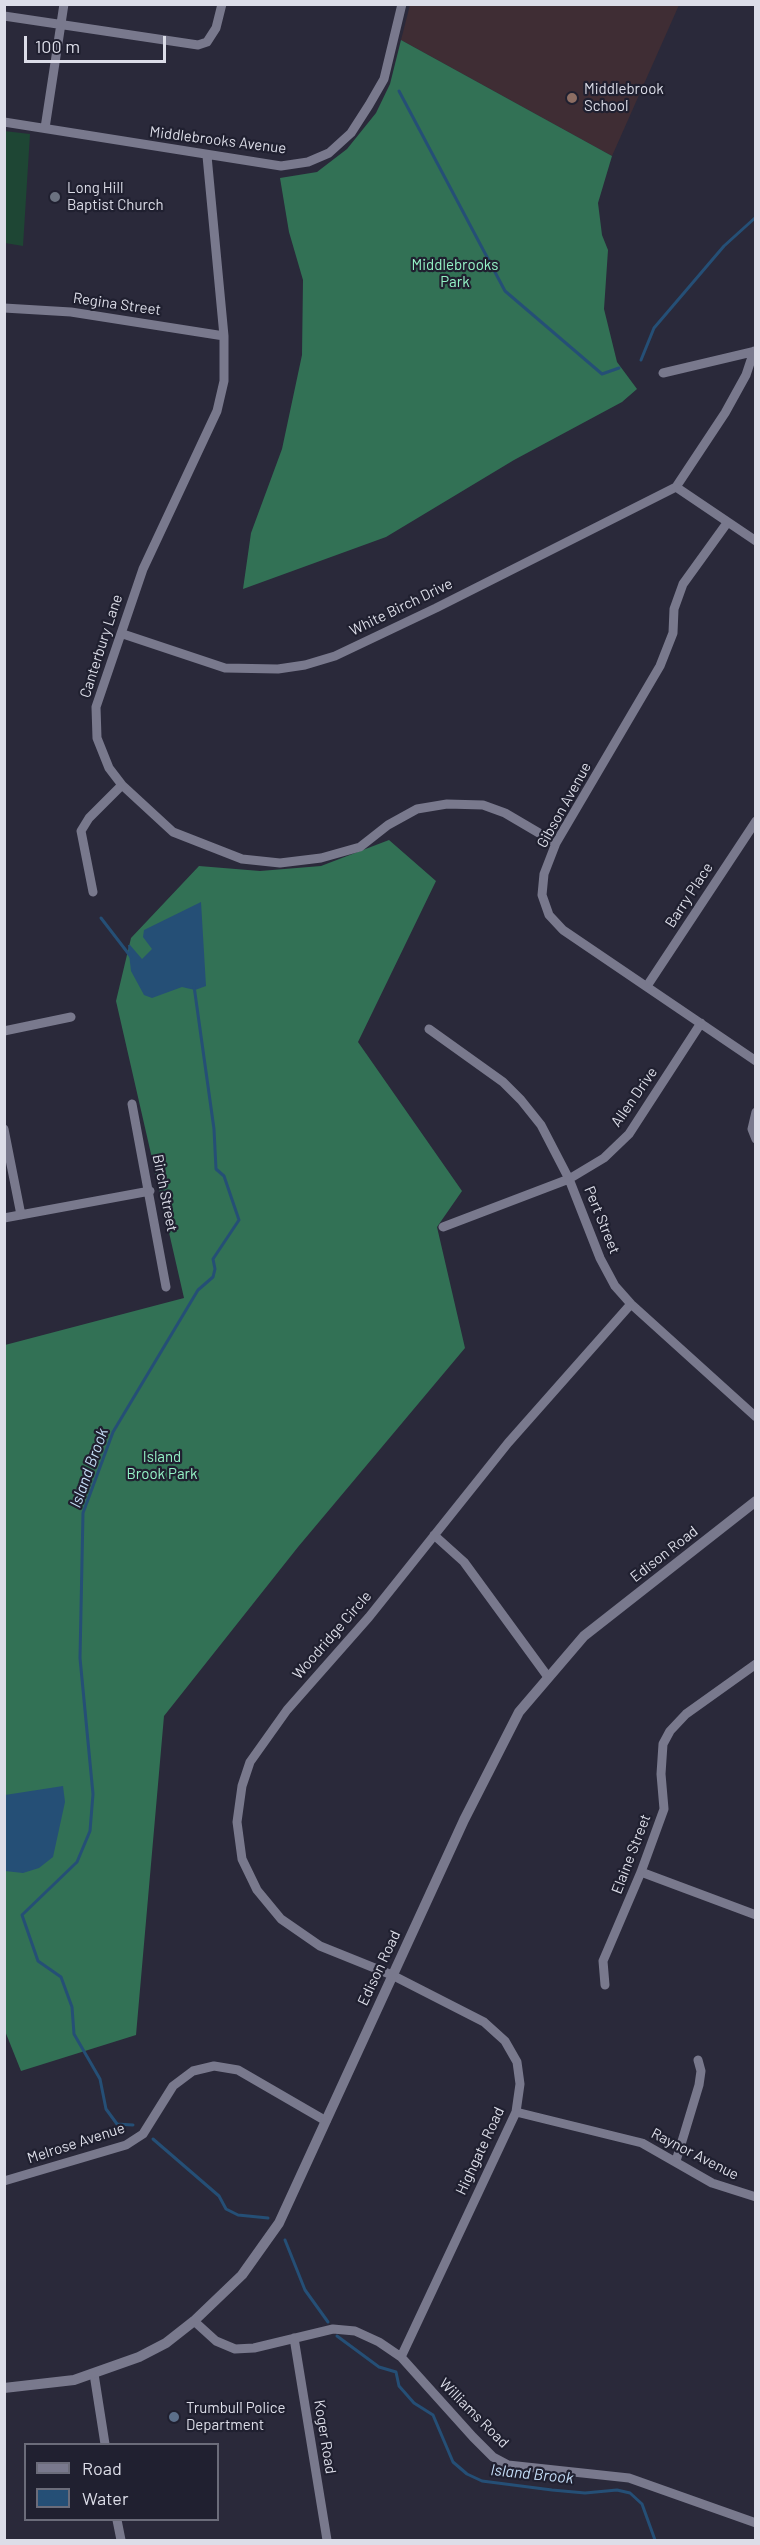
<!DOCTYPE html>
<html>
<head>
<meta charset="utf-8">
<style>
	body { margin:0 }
	#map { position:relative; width:760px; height:2545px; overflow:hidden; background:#2a293a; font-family:Barlow,sans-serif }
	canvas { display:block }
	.frame { position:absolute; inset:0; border:6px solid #dcdde8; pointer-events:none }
	.legend { position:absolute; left:24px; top:2443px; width:195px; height:78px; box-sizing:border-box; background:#202030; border:2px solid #6b6c7a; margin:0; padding:8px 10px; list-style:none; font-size:18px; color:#dcdde8 }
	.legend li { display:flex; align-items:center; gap:12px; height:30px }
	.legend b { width:30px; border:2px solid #6b6c7a }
	.scale { position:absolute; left:24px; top:36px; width:142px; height:27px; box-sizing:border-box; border:3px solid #dcdde8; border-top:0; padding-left:8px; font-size:18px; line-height:21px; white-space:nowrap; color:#dcdde8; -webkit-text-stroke:4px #202030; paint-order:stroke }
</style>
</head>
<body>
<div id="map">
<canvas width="760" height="2545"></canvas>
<div class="frame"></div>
<ul class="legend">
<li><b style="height:8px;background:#79798d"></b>Road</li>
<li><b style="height:16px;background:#254f76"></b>Water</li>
</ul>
<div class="scale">100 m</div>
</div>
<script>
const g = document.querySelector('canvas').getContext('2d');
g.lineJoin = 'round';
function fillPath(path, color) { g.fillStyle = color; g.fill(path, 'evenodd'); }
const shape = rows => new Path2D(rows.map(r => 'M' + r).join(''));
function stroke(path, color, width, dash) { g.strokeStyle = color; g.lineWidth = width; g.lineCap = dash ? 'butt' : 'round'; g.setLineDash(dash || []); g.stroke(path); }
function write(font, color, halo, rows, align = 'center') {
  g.font = font + ' Barlow,sans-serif'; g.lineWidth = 4.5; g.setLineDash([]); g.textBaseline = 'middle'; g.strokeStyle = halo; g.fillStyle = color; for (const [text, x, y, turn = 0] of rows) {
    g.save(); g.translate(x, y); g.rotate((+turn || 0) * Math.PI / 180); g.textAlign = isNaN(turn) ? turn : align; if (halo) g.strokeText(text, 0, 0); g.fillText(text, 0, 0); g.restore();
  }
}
const education = shape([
	[410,5,679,5,612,156,401,40]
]);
const green = shape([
	[4,131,30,134,23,246,5,243]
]);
const forest = shape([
	[401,40,612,156,598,203,602,235,608,250,604,309,617,362,637,389,622,402,514,460,386,537,243,589,251,533,282,449,302,355,303,280,289,232,280,178,317,172,347,149,376,113,390,84],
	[389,840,436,881,358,1042,462,1191,437,1227,465,1348,298,1547,164,1716,136,2035,21,2071,5,2031,5,1345,184,1298,116,1001,131,938,199,866,260,871,321,866]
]);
const water = shape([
	[201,902,206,986,195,990,182,987,152,998,144,995,131,971,128,945,130,945,142,959,152,949,143,937,144,930],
	[63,1786,65,1802,53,1857,39,1868,23,1873,5,1871,5,1795]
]);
const stream = shape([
	[399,91,505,291,602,374,619,368],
	[641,360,654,328,724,246,756,217],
	[101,918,131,957],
	[133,2125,117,2124,106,2109,100,2079,74,2034,72,2007,61,1977,38,1961,22,1915,77,1862,90,1831,93,1794,80,1658,83,1513,113,1432,198,1290,213,1277,215,1269,213,1259,239,1220,224,1176,216,1169,214,1129,194,986],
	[153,2139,219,2196,226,2209,238,2215,268,2218],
	[285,2240,305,2290,328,2322],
	[337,2336,379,2367,396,2372,399,2386,414,2403,433,2415,453,2462,467,2474,482,2481,552,2490,585,2493,617,2490,630,2493,642,2504,655,2540]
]);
const minor = shape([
	[4,16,198,45,207,42,216,28,222,4],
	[4,122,281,166,308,162,329,153,351,133,369,105,384,79,402,4],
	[45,128,64,4],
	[207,156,224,336,224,381,217,411,143,569,96,707,97,738,109,768,122,785,173,832,242,859,280,863,321,858,360,847,388,825,417,809,447,804,483,805,505,813,556,843],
	[4,308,71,312,224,336],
	[663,373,756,351],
	[676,487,725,413,746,375,754,351],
	[676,487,756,541],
	[727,523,683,584,674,609,673,633,660,666,556,843,544,874,542,895,549,915,563,930,756,1061],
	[123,634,225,668,278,669,305,665,335,656,436,608,676,487],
	[93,892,81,831,89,818,122,785],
	[647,986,756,821],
	[429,1029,503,1082,521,1100,541,1125,569,1179,600,1258,615,1286,631,1304,756,1417],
	[4,1031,71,1017],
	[132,1104,166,1287],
	[756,1112,752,1129,756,1139],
	[4,1129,21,1215],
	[4,1218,150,1191],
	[443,1227,569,1179,604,1158,629,1134,701,1023],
	[434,1535,464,1562,548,1677],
	[641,1872,756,1915],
	[605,1985,603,1961,641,1872,664,1809,661,1774,663,1744,670,1731,686,1714,756,1664],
	[516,2112,642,2143,712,2183,756,2197],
	[676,2161,699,2085,701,2071,698,2060],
	[4,2181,126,2145,143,2134,173,2086,193,2071,214,2066,238,2070,326,2121],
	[194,2321,216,2341,235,2349,254,2348,333,2329,355,2331,379,2342,401,2357,473,2437,493,2457,508,2465,629,2478,756,2523],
	[294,2338,327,2540],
	[401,2357,516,2112,520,2084,517,2062,505,2041,484,2022,392,1975,320,1946,281,1919,257,1890,242,1859,237,1822,242,1786,250,1762,287,1710,369,1617,508,1443,631,1304],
	[94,2374,105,2444],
	[117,2520,121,2540]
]);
const tertiary = shape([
	[4,2388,74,2380,139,2357,166,2343,194,2321,242,2275,279,2223,464,1820,519,1712,584,1636,756,1501]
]);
const markers = [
	[572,98,6,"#8d6e63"],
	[55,197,6,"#6b7280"],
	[174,2417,6,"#5c6f8a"]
];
const poiNames = [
	["Middlebrook",584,89],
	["School",584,106],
	["Long Hill",67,188],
	["Baptist Church",67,205],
	["Trumbull Police",186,2408],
	["Department",186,2425]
];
const streetNames = [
	["Middlebrooks Avenue",218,140,7],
	["Regina Street",117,304,8],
	["White Birch Drive",401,607,-26],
	["Canterbury Lane",101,646,-72],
	["Gibson Avenue",564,805,-61],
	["Barry Place",689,895,-57],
	["Allen Drive",634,1097,-55],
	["Birch Street",165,1193,79],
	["Pert Street",602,1220,68],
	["Edison Road",664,1554,-38],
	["Woodridge Circle",332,1635,-49],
	["Elaine Street",631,1854,-69],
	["Edison Road",379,1968,-65],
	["Melrose Avenue",76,2143,-18],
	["Highgate Road",480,2151,-65],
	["Raynor Avenue",695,2154,27],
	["Williams Road",474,2413,45],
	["Koger Road",325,2437,81]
];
const parkNames = [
	["Middlebrooks",455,265],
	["Park",455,282],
	["Island",162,1457],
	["Brook Park",162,1474]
];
const waterNames = [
	["Island Brook",89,1468,-70],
	["Island Brook",532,2474,6]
];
fillPath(education, '#3f2d34');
fillPath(green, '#1e4634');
fillPath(forest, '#327155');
fillPath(water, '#254f76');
stroke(stream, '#254f76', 3);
stroke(minor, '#79798d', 9);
stroke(tertiary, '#79798d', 10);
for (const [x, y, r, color] of markers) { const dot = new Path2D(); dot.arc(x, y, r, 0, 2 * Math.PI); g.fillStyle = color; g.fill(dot); stroke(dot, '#202030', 2); }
write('15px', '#dcdde8', '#202030', poiNames, 'left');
write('15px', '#dcdde8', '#202030', streetNames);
write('15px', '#94f2c6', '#202030', parkNames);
write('italic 16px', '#c4ddf7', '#202030', waterNames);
</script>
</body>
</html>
